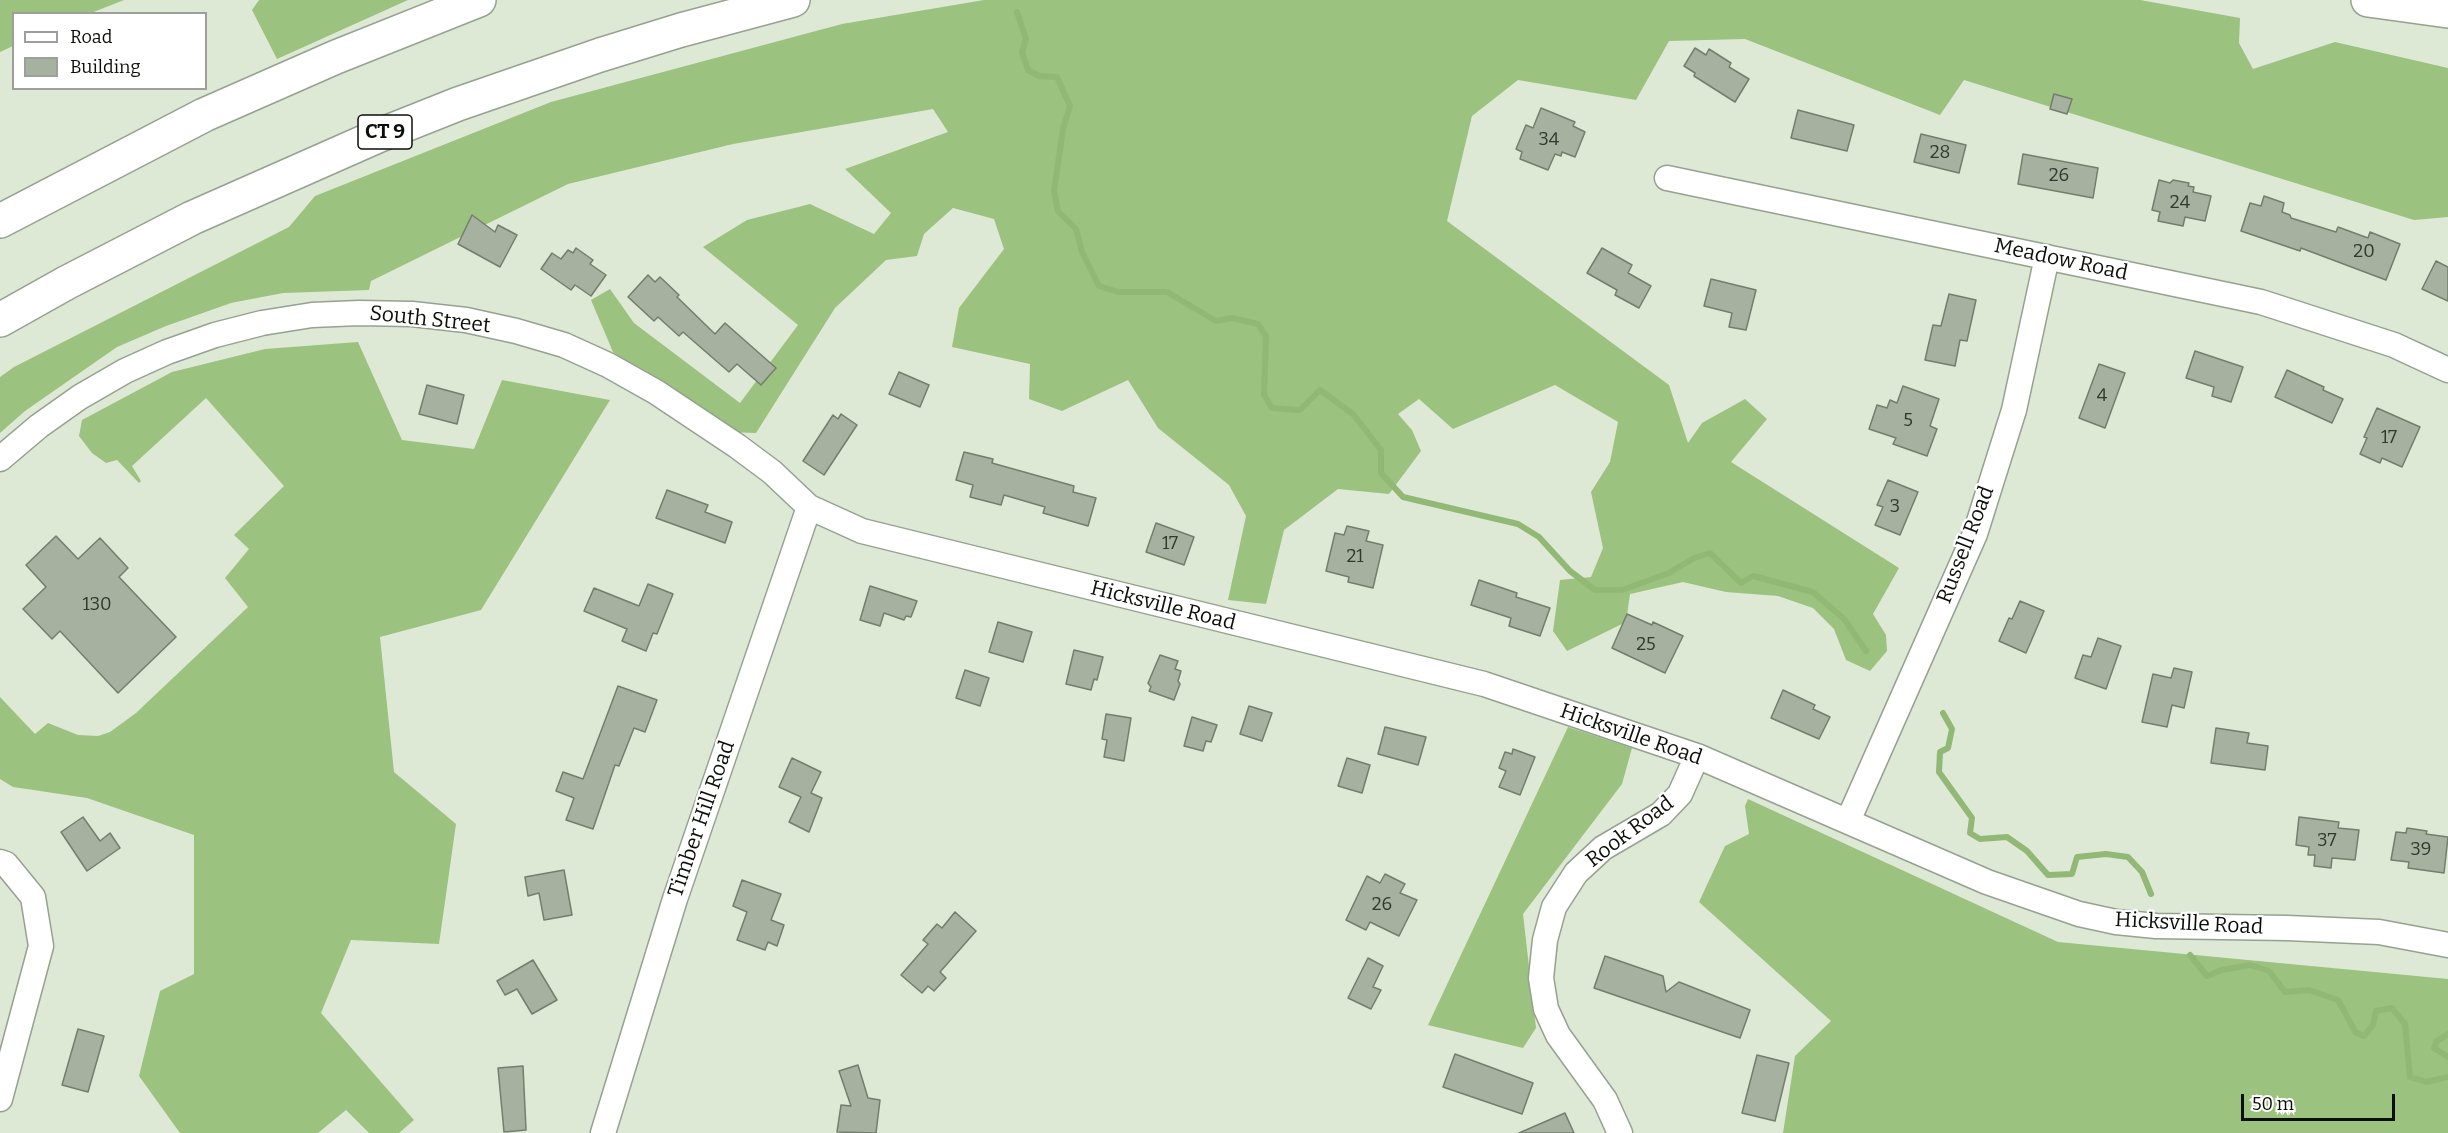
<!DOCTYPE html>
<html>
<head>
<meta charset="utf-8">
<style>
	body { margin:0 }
	#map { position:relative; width:2448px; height:1133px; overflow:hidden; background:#dde9d5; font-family:Bitter,serif }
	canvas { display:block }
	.legend { position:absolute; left:12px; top:12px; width:195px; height:78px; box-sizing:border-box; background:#fff; border:2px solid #9e9f9d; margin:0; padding:8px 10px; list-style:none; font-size:18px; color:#0c0f09 }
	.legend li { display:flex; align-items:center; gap:12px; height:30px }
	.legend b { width:30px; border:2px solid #9e9f9d }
	.scale { position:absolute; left:2241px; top:1094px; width:154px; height:27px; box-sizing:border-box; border:3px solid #0c0f09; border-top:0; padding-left:8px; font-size:18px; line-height:21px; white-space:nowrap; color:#0c0f09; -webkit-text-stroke:4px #fff; paint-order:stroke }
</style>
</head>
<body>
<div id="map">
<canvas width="2448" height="1133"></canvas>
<ul class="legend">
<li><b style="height:8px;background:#fff"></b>Road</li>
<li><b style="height:16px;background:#a6b19f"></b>Building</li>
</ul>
<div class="scale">50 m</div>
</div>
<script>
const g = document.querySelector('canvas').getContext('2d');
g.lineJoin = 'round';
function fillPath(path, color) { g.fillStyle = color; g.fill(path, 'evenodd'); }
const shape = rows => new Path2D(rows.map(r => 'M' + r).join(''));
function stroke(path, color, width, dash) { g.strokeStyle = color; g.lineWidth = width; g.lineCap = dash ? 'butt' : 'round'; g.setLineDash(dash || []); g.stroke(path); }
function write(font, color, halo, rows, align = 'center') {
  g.font = font + ' Bitter,serif'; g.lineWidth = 4.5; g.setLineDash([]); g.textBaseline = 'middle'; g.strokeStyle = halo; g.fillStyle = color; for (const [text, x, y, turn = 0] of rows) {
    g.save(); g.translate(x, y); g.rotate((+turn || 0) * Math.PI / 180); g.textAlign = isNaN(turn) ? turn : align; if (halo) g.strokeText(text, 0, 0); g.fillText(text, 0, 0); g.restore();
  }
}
const forest = shape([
	[0,0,124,0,91,13,14,14,13,46,0,52],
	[259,0,408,0,277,59,252,10],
	[984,0,2140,0,2240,18,2239,43,2253,69,2335,42,2448,68,2448,217,2414,220,1964,80,1940,115,1745,39,1669,41,1636,100,1518,80,1472,116,1447,221,1669,385,1688,443,1702,423,1745,399,1767,419,1731,462,1899,568,1873,614,1886,635,1887,651,1870,671,1846,660,1834,629,1813,608,1778,596,1726,592,1683,582,1630,594,1626,622,1567,651,1553,631,1560,580,1591,577,1603,548,1591,492,1610,462,1618,422,1555,385,1453,429,1419,399,1398,414,1412,430,1421,451,1389,494,1338,489,1284,530,1266,604,1228,600,1246,516,1229,485,1158,428,1128,380,1062,411,1029,399,1030,364,952,347,959,308,1004,249,994,219,953,208,924,234,917,256,886,260,835,308,756,433,728,432,613,352,591,300,610,289,634,323,740,403,798,325,703,247,747,220,810,204,874,234,891,213,845,169,948,132,933,109,733,144,568,184,371,281,369,290,283,293,231,303,166,326,117,347,25,411,0,433,0,377,14,367,289,227,315,196,551,102,842,24],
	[358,342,402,440,474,449,502,380,610,400,481,610,380,637,394,772,456,824,439,944,351,940,321,1013,414,1120,399,1133,369,1133,346,1110,318,1133,180,1133,139,1076,160,991,194,974,194,835,87,798,13,787,0,779,0,697,35,734,48,723,78,735,98,736,110,732,136,713,248,607,225,578,249,549,234,535,284,486,206,398,132,466,141,481,139,483,117,460,106,463,92,453,79,436,82,420,172,372,265,349],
	[1568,727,1632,748,1622,784,1523,914,1536,1028,1523,1048,1428,1025],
	[1748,799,2058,942,2448,979,2448,1133,1783,1133,1795,1056,1831,1021,1699,902,1725,846,1749,834,1745,806]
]);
const stream = shape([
	[1017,12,1026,39,1022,52,1028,70,1039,76,1057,77,1070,106,1063,129,1054,191,1058,211,1076,229,1082,252,1099,286,1118,292,1167,292,1216,321,1232,318,1258,324,1266,336,1264,395,1272,408,1300,410,1320,390,1353,414,1381,450,1381,473,1403,497,1518,524,1539,537,1570,571,1595,590,1622,590,1669,573,1694,558,1710,553,1741,583,1753,576,1813,592,1844,619,1866,651],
	[1943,713,1952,729,1948,748,1940,752,1939,772,1972,818,1970,833,1980,839,2007,837,2027,851,2048,875,2072,874,2077,857,2106,854,2128,857,2142,872,2151,894],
	[2190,955,2207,976,2222,970,2250,965,2269,971,2285,992,2309,990,2338,1000,2356,1033,2364,1036,2373,1025,2376,1011,2392,1008,2405,1024,2410,1077,2426,1082,2448,1077],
	[2448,1034,2437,1041,2434,1048,2448,1057]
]);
const building = shape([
	[1695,48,1706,55,1709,49,1731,63,1729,67,1749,79,1735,102,1694,76,1695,73,1684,66,1695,48],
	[2054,94,2072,99,2067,114,2050,109,2054,94],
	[1541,108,1575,122,1573,126,1585,132,1575,157,1562,152,1561,156,1555,154,1548,170,1520,159,1522,152,1516,149,1526,125,1533,128,1541,108],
	[1798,110,1854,125,1847,151,1791,138,1798,110],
	[1921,134,1966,145,1959,173,1914,162,1921,134],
	[2023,154,2098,168,2093,198,2018,184,2023,154],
	[2159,180,2170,183,2173,180,2189,183,2188,186,2194,187,2193,192,2211,196,2205,221,2185,217,2183,226,2158,221,2160,212,2152,210,2159,180],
	[2264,196,2284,203,2282,212,2290,215,2291,218,2336,232,2338,227,2368,238,2370,232,2400,244,2386,280,2301,248,2300,251,2241,231,2250,203,2261,206,2264,196],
	[472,215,495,232,498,225,517,235,500,267,458,244,472,215],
	[576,248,593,260,590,264,606,275,591,296,575,285,571,290,541,269,552,253,561,259,568,250,573,253,576,248],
	[1602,248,1632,265,1628,273,1651,286,1639,308,1615,295,1617,290,1587,273,1602,248],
	[2436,261,2448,267,2448,301,2422,289,2436,261],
	[648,275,655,282,660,277,679,295,677,297,715,334,725,323,776,368,761,385,737,364,729,372,683,332,679,336,658,317,654,321,628,297,648,275],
	[1711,279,1756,290,1746,330,1729,327,1732,313,1704,306,1711,279],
	[1949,294,1976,300,1967,341,1960,340,1955,366,1925,360,1933,325,1941,326,1949,294],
	[2195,351,2243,367,2231,402,2212,396,2214,387,2186,378,2195,351],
	[2099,364,2125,373,2105,428,2079,418,2099,364],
	[2287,370,2324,387,2323,390,2343,399,2332,423,2275,397,2287,370],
	[899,372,929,385,920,407,889,394,899,372],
	[427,385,464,395,457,424,419,414,427,385],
	[1903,386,1939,399,1930,426,1937,429,1927,456,1893,444,1896,438,1869,429,1877,405,1887,408,1890,400,1897,403,1903,386],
	[2377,408,2420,427,2402,467,2382,458,2380,463,2360,454,2367,438,2364,437,2377,408],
	[841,414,857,425,824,475,803,461,833,415,838,419,841,414],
	[964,452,993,459,992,463,1074,486,1073,492,1096,498,1088,526,1043,513,1045,507,1004,495,1001,505,970,497,973,485,956,480,964,452],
	[1888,480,1918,492,1900,535,1875,525,1883,507,1877,505,1888,480],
	[667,490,708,505,705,512,732,522,725,543,656,518,667,490],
	[1156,523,1194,537,1184,565,1146,552,1156,523],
	[1347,526,1369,531,1366,541,1383,545,1373,588,1348,582,1349,577,1326,571,1335,533,1344,535,1347,526],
	[56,536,78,559,100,538,128,568,119,577,176,637,118,693,60,631,52,639,23,609,46,587,26,565,56,536],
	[1479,580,1517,593,1516,597,1550,608,1540,636,1509,626,1511,618,1471,605,1479,580],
	[648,584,673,594,657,634,653,633,646,651,622,641,627,629,584,611,594,588,639,606,648,584],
	[870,586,917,601,911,617,906,616,904,620,884,613,880,626,860,620,870,586],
	[2020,601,2044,611,2026,653,1999,641,2009,618,2012,619,2020,601],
	[1627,614,1652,625,1653,622,1683,636,1665,673,1612,648,1627,614],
	[998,622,1032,632,1023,662,989,652,998,622],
	[2098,638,2121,646,2106,689,2075,678,2083,655,2091,657,2098,638],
	[1074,650,1103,657,1097,680,1094,679,1091,690,1066,684,1074,650],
	[1160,655,1178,661,1175,669,1181,671,1178,681,1180,684,1174,700,1149,691,1151,687,1148,683,1160,655],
	[2174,668,2192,672,2184,708,2172,705,2167,727,2142,722,2153,674,2171,678,2174,668],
	[965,670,989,678,980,706,956,698,965,670],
	[618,686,657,700,645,732,634,728,619,766,615,765,593,829,566,820,574,798,556,791,563,772,583,779,618,686],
	[1783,690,1815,705,1813,709,1830,717,1819,739,1771,718,1783,690],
	[1249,706,1272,713,1262,741,1240,734,1249,706],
	[1106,714,1131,718,1124,761,1104,757,1107,740,1102,739,1106,714],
	[1192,717,1217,725,1211,742,1206,741,1203,751,1184,746,1192,717],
	[1385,727,1426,737,1418,765,1378,754,1385,727],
	[2216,728,2249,733,2247,743,2268,746,2265,770,2211,763,2216,728],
	[1513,749,1535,757,1520,795,1499,787,1506,771,1499,768,1505,752,1512,754,1513,749],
	[792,758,821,772,811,793,822,798,809,832,789,822,801,797,779,787,792,758],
	[1347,758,1370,765,1362,793,1338,786,1347,758],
	[83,817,100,841,110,833,120,848,87,871,61,832,83,817],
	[2299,817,2339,822,2338,828,2359,830,2355,860,2332,858,2331,868,2314,866,2315,855,2308,855,2309,847,2296,845,2299,817],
	[2407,828,2427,831,2426,834,2448,837,2444,873,2408,868,2409,862,2391,860,2396,832,2406,833,2407,828],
	[564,870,572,915,544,920,539,893,528,896,525,877,564,870],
	[1385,874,1405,884,1400,893,1417,900,1399,936,1370,922,1366,930,1346,920,1367,876,1380,883,1385,874],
	[742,880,781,894,771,920,784,925,777,946,768,942,765,950,737,940,747,912,733,906,742,880],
	[955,912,976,931,940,972,946,978,934,991,928,986,922,993,901,975,928,944,923,940,937,924,942,928,955,912],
	[1605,956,1663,976,1666,992,1679,982,1750,1010,1740,1038,1594,988,1605,956],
	[1368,958,1383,966,1373,987,1381,990,1371,1009,1348,998,1368,958],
	[533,960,557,1000,532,1014,517,989,505,995,497,981,533,960],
	[78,1029,104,1036,88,1092,62,1085,78,1029],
	[1455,1054,1533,1083,1522,1114,1443,1087,1455,1054],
	[1757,1055,1789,1063,1775,1121,1742,1113,1757,1055],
	[858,1065,868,1098,880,1100,876,1133,837,1132,841,1105,851,1106,839,1071,858,1065],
	[523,1066,526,1130,504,1132,498,1068,523,1066],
	[1565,1113,1574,1133,1519,1133,1565,1113]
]);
const street = shape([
	[1667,178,2261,302,2394,345,2448,370],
	[0,459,39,426,80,397,125,371,167,352,215,335,262,323,312,315,359,313,412,314,466,320,516,331,564,345,608,365,656,392,737,446,772,472,809,507,862,531,1484,684,1697,756,1987,882,2079,914,2116,922,2156,926,2287,928,2379,932,2448,945],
	[1848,821,1975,534,2014,410,2047,257],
	[0,862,6,864,33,897,41,946,0,1099],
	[603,1133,675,899,809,507],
	[1620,1133,1605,1100,1558,1035,1546,1009,1541,978,1545,940,1554,907,1576,873,1603,848,1661,814,1680,794,1697,756]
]);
const highway = shape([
	[2368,0,2448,11],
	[0,221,204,115,336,57,479,0],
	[0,320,66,283,192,218,380,135,458,104,600,55,681,30,793,0]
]);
const numberNames = [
	["34",1549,140],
	["28",1940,153],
	["26",2059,176],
	["24",2180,203],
	["20",2364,252],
	["4",2102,396],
	["5",1908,421],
	["17",2389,438],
	["3",1895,507],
	["17",1170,544],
	["21",1355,557],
	["130",97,605],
	["25",1646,645],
	["37",2327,841],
	["39",2421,850],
	["26",1382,905]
];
const shields = [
	[385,132,54]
];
const shieldNames = [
	["CT 9",385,132]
];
const streetNames = [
	["Meadow Road",2061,260,12],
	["South Street",430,320,6],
	["Russell Road",1966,545,-69],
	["Hicksville Road",1163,606,14],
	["Hicksville Road",1631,735,19],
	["Timber Hill Road",702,819,-71],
	["Rook Road",1630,832,-37],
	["Hicksville Road",2189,924,3]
];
fillPath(forest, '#9bc27f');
stroke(stream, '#92b876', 6);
fillPath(building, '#a6b19f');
stroke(building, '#737e6c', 1.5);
stroke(street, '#96a18f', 27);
stroke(highway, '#96a18f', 36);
stroke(street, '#fff', 24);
stroke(highway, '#fff', 33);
write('18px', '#32382e', null, numberNames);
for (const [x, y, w] of shields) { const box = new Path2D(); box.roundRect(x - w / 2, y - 17, w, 34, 4.5); g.fillStyle = '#fff'; g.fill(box); stroke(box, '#0c0f09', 1.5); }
write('bold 20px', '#0c0f09', null, shieldNames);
write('21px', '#0c0f09', '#fff', streetNames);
</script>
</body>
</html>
